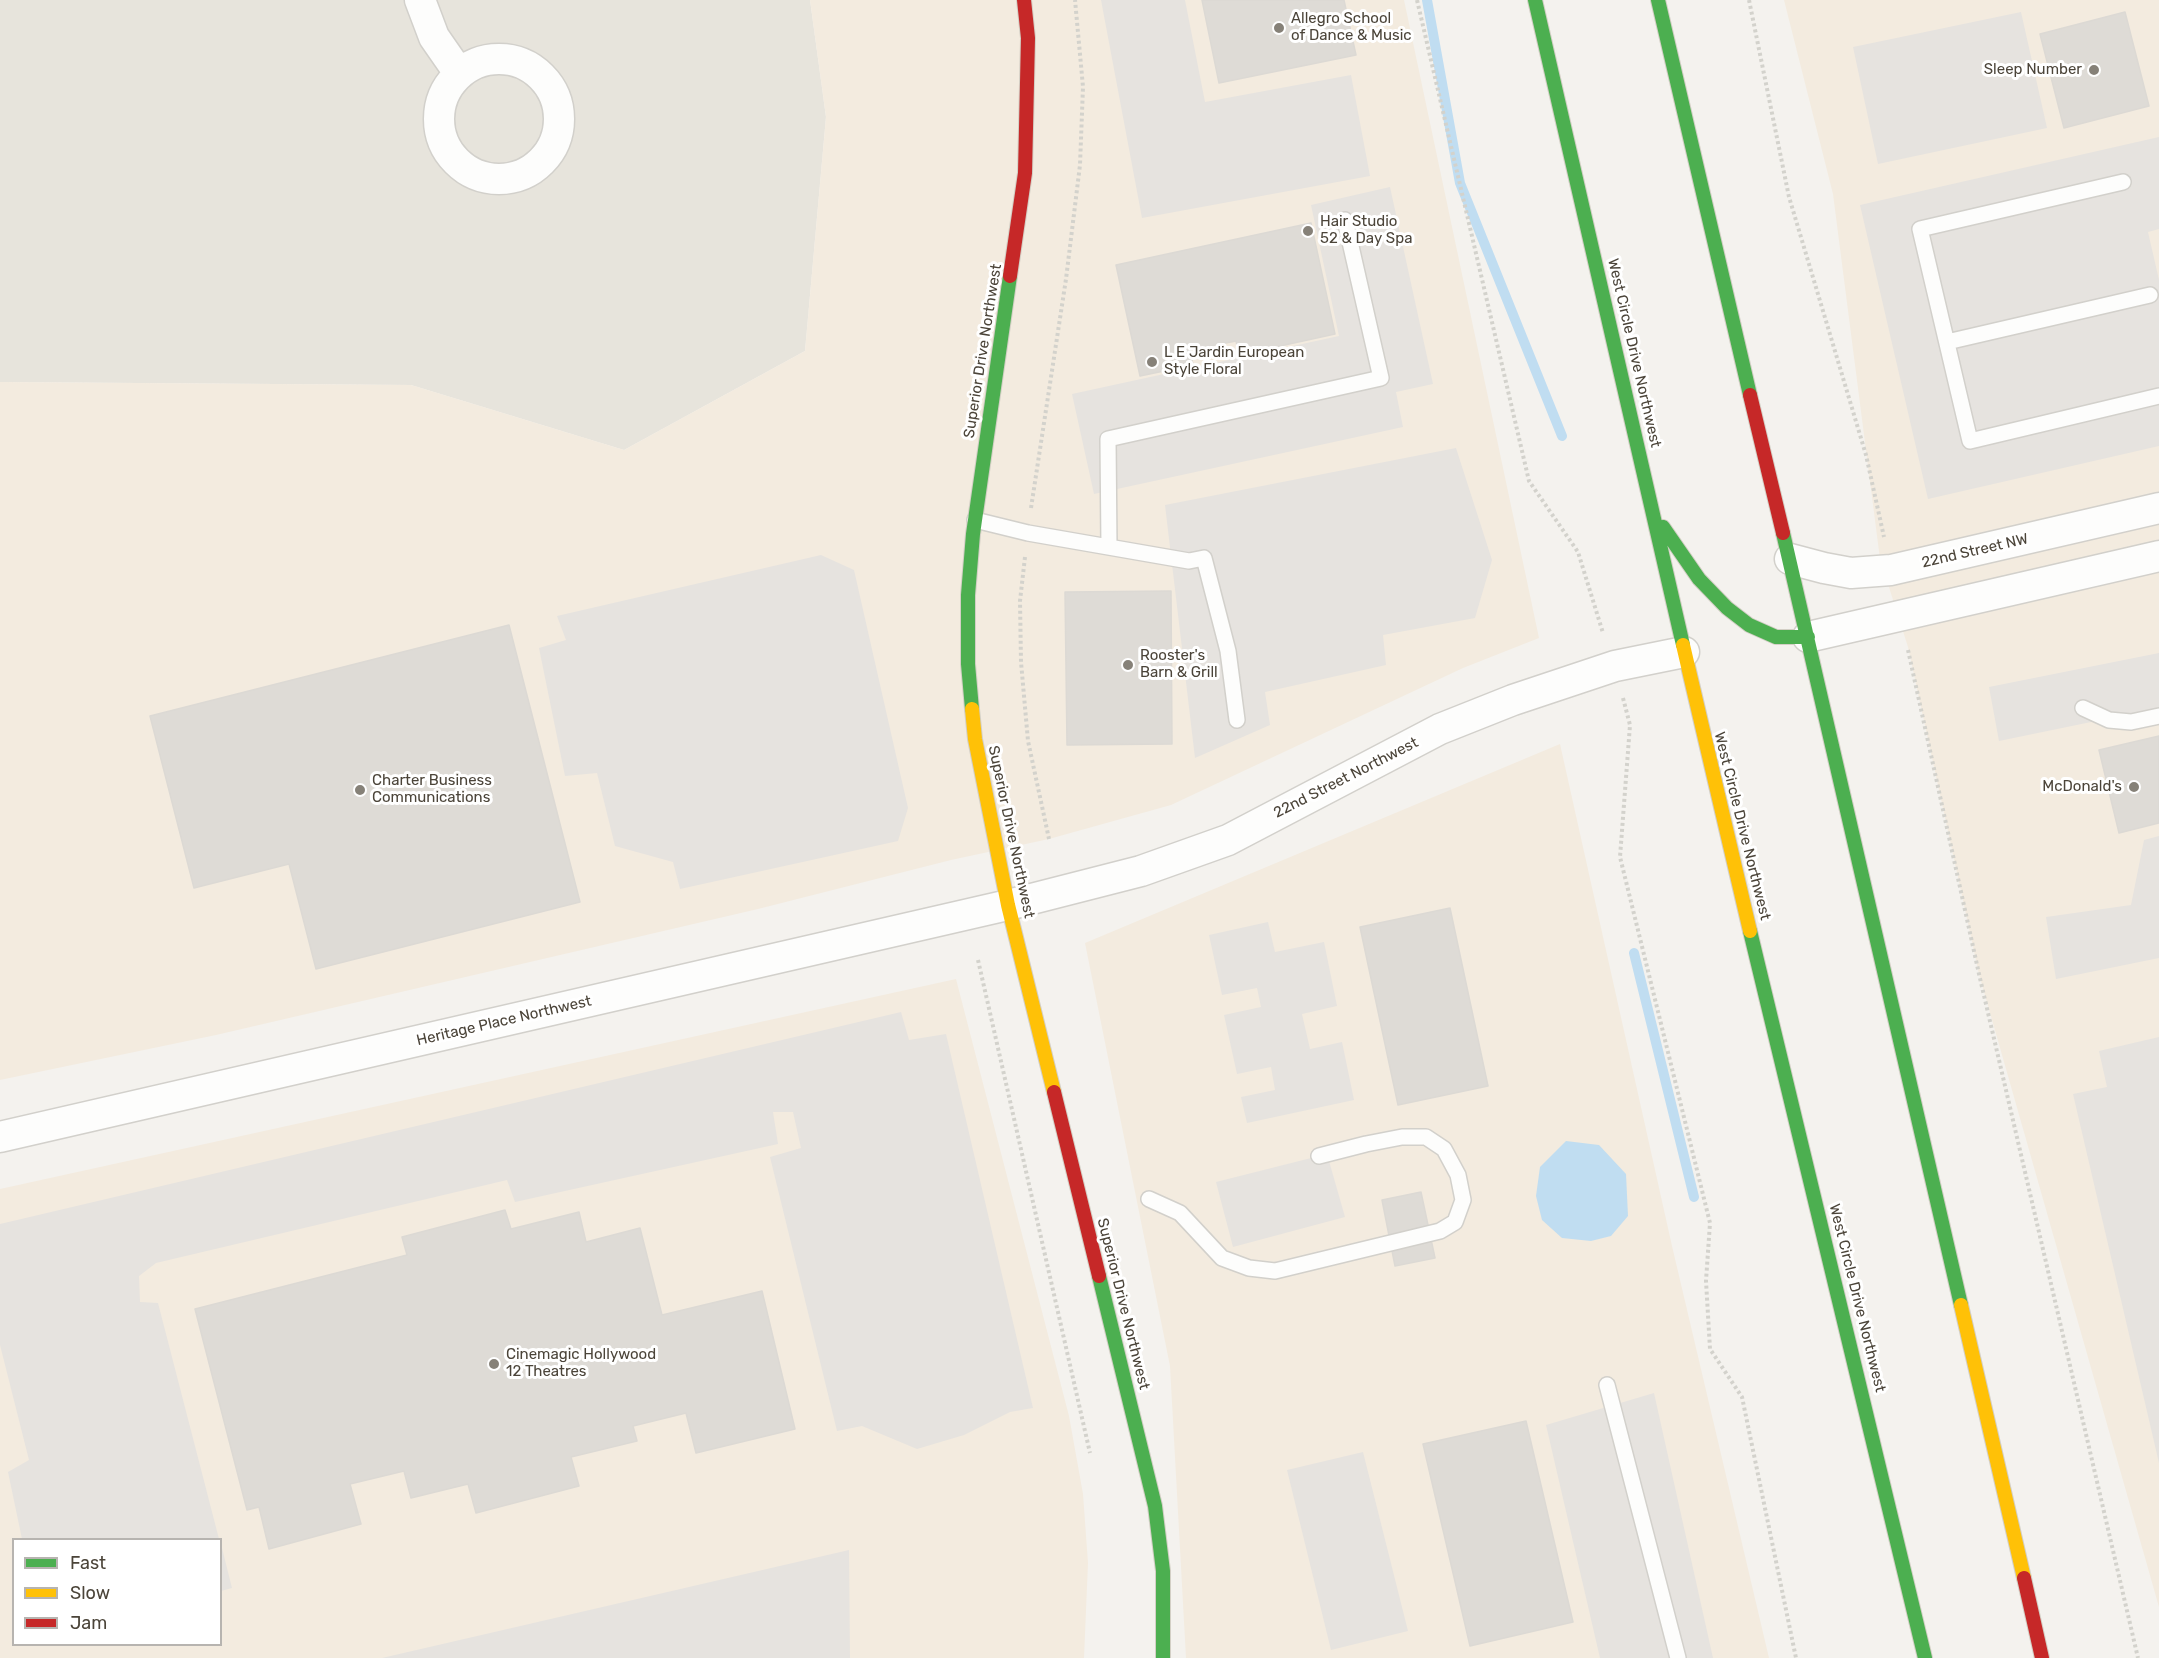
<!DOCTYPE html>
<html>
<head>
<meta charset="utf-8">
<style>
	body { margin:0 }
	#map { position:relative; width:2159px; height:1658px; overflow:hidden; background:#f4f2ee; font-family:Rubik,sans-serif }
	canvas { display:block }
	.legend { position:absolute; left:12px; top:1538px; width:210px; height:108px; box-sizing:border-box; background:#fff; border:2px solid #b7b4b0; margin:0; padding:8px 10px; list-style:none; font-size:18px; color:#4b4439 }
	.legend li { display:flex; align-items:center; gap:12px; height:30px }
	.legend b { width:30px; border:2px solid #b7b4b0 }
</style>
</head>
<body>
<div id="map">
<canvas width="2159" height="1658"></canvas>
<ul class="legend">
<li><b style="height:8px;background:#4caf50"></b>Fast</li>
<li><b style="height:8px;background:#ffc107"></b>Slow</li>
<li><b style="height:8px;background:#c62828"></b>Jam</li>
</ul>
</div>
<script>
const g = document.querySelector('canvas').getContext('2d');
g.lineJoin = 'round';
function fillPath(path, color) { g.fillStyle = color; g.fill(path, 'evenodd'); }
const shape = rows => new Path2D(rows.map(r => 'M' + r).join(''));
function stroke(path, color, width, dash) { g.strokeStyle = color; g.lineWidth = width; g.lineCap = dash ? 'butt' : 'round'; g.setLineDash(dash || []); g.stroke(path); }
function write(font, color, halo, rows, align = 'center') {
  g.font = font + ' Rubik,sans-serif'; g.lineWidth = 6; g.setLineDash([]); g.textBaseline = 'middle'; g.strokeStyle = halo; g.fillStyle = color; for (const [text, x, y, turn = 0] of rows) {
    g.save(); g.translate(x, y); g.rotate((+turn || 0) * Math.PI / 180); g.textAlign = isNaN(turn) ? turn : align; if (halo) g.strokeText(text, 0, 0); g.fillText(text, 0, 0); g.restore();
  }
}
const residential = shape([
	[0,0,810,0,826,117,805,351,624,450,411,385,0,382]
]);
const commercial = shape([
	[810,0,1404,0,1539,638,1463,668,1171,805,1049,839,951,860,758,909,216,1035,0,1080,0,382,411,385,624,450,805,351,826,117],
	[1784,0,2159,0,2159,1607,1979,974,1908,647,1880,559,1833,194],
	[1560,744,1672,1246,1769,1658,1186,1658,1170,1366,1085,943],
	[956,979,1069,1416,1083,1494,1088,1563,1084,1658,0,1658,0,1189],
	[14,1540,220,1540,220,1644,14,1644]
]);
const parking = shape([
	[1101,0,1185,0,1205,102,1351,75,1370,176,1142,218],
	[2021,12,2047,128,1878,164,1853,47],
	[2159,137,2159,229,2148,232,2159,280,2159,446,1928,499,1860,205],
	[1390,187,1433,384,1396,392,1403,427,1094,494,1072,394,1339,336,1311,205],
	[1456,448,1492,560,1475,618,1383,635,1386,665,1265,692,1270,725,1195,758,1165,505],
	[821,555,854,570,908,808,898,841,680,889,673,862,615,846,597,773,565,776,539,648,566,640,557,616],
	[2159,653,2159,708,1999,741,1989,687],
	[2159,836,2159,958,2056,979,2046,917,2131,905,2144,840],
	[1268,922,1275,952,1324,942,1337,1006,1302,1014,1310,1049,1342,1042,1354,1100,1247,1123,1241,1097,1275,1090,1271,1067,1237,1074,1224,1015,1261,1007,1257,988,1222,995,1209,935],
	[901,1012,909,1040,946,1034,1033,1408,1010,1412,964,1435,917,1449,862,1426,837,1431,770,1157,801,1148,793,1112,773,1112,778,1144,515,1202,507,1180,156,1263,139,1276,140,1302,158,1303,219,1539,22,1539,8,1472,29,1460,0,1345,0,1224],
	[2159,1037,2159,1463,2073,1094,2107,1087,2099,1051],
	[1327,1154,1345,1217,1233,1247,1216,1182],
	[1654,1393,1713,1658,1600,1658,1546,1425],
	[1363,1452,1408,1631,1331,1650,1287,1470],
	[221,1544,232,1588,221,1591,220,1591],
	[849,1550,850,1658,382,1658]
]);
const water = shape([
	[1566,1141,1599,1145,1626,1174,1628,1216,1611,1236,1591,1241,1562,1238,1542,1220,1536,1196,1540,1167]
]);
const stream = shape([
	[1427,0,1460,183,1562,436],
	[1634,953,1694,1197]
]);
const building = shape([
	[1202,0,1344,0,1356,55,1219,83,1202,0],
	[2125,12,2149,106,2064,128,2040,34,2125,12],
	[1311,223,1335,334,1239,355,1236,341,1190,350,1193,365,1140,376,1116,265,1311,223],
	[1171,591,1172,744,1067,745,1065,592,1171,591],
	[509,625,580,902,316,969,289,864,194,888,150,716,509,625],
	[2159,736,2159,823,2119,833,2099,750,2159,736],
	[1450,908,1488,1086,1398,1105,1360,927,1450,908],
	[1421,1192,1435,1258,1395,1266,1382,1200,1421,1192],
	[505,1210,511,1229,579,1212,586,1242,640,1228,662,1315,762,1291,795,1429,696,1453,686,1413,633,1426,637,1441,571,1457,579,1486,476,1513,468,1484,411,1498,404,1471,350,1484,361,1524,269,1549,259,1507,247,1510,195,1309,407,1255,402,1237,505,1210],
	[1526,1421,1573,1622,1470,1646,1423,1444,1526,1421]
]);
const path = shape([
	[1417,0,1529,481,1578,552,1603,633],
	[1749,0,1789,197,1866,455,1884,537],
	[1031,508,1066,279,1080,165,1083,87,1075,0],
	[1025,557,1020,601,1021,662,1028,741,1049,839],
	[1908,650,1979,974,2138,1658],
	[1623,698,1630,725,1620,857,1710,1223,1706,1281,1710,1349,1742,1397,1796,1658],
	[978,960,1090,1453]
]);
const lane = shape([
	[2123,182,1920,229,1970,441,2159,396],
	[1947,342,2150,295],
	[975,520,1028,533,1189,561,1204,558,1228,651,1237,720],
	[1109,547,1108,439,1381,378,1345,220],
	[2083,708,2109,720,2131,722,2159,716],
	[1149,1199,1180,1213,1222,1258,1249,1268,1275,1271,1440,1231,1455,1222,1463,1200,1458,1175,1444,1149,1426,1137,1402,1137,1366,1144,1319,1156],
	[1607,1385,1678,1658]
]);
const street = shape([
	[420,0,434,37,459,73],
	'439 119a60 60 0 1 1 120 0a60 60 0 1 1-120 0Z',
	[1790,559,1824,568,1851,573,1891,570,2159,508],
	[1808,637,2159,556],
	[0,1137,1008,905,1141,871,1228,840,1440,729,1513,700,1615,666,1684,652]
]);
const fast = shape([
	[1535,0,1683,645],
	[1658,0,1750,395],
	[1663,527,1699,579,1727,608,1749,625,1776,637,1808,637],
	[1783,533,1961,1305],
	[972,709,968,664,968,595,973,534,1010,276],
	[1750,931,1925,1658],
	[1099,1276,1155,1506,1163,1571,1163,1658]
]);
const slow = shape([
	[1683,645,1750,931],
	[972,709,975,739,1008,905,1054,1092],
	[1961,1305,2024,1578]
]);
const jam = shape([
	[1010,276,1025,173,1028,38,1024,0],
	[1750,395,1783,533],
	[1054,1092,1099,1276],
	[2024,1578,2042,1658]
]);
const markers = [
	[1279,28,6,"#868178"],
	[2094,70,6,"#868178"],
	[1308,231,6,"#868178"],
	[1152,362,6,"#868178"],
	[1128,665,6,"#868178"],
	[2134,787,6,"#868178"],
	[360,790,6,"#868178"],
	[494,1364,6,"#868178"]
];
const poiNames = [
	["Allegro School",1291,19],
	["of Dance & Music",1291,36],
	["Sleep Number",2082,70,"right"],
	["Hair Studio",1320,222],
	["52 & Day Spa",1320,239],
	["L E Jardin European",1164,353],
	["Style Floral",1164,370],
	["Rooster's",1140,656],
	["Barn & Grill",1140,673],
	["Charter Business",372,781],
	["Communications",372,798],
	["McDonald's",2122,787,"right"],
	["Cinemagic Hollywood",506,1355],
	["12 Theatres",506,1372]
];
const streetNames = [
	["Superior Drive Northwest",983,351,-81],
	["West Circle Drive Northwest",1634,353,77],
	["22nd Street NW",1975,551,-13],
	["22nd Street Northwest",1346,778,-27],
	["West Circle Drive Northwest",1742,826,76],
	["Superior Drive Northwest",1011,832,78],
	["Heritage Place Northwest",504,1021,-13],
	["West Circle Drive Northwest",1857,1298,76],
	["Superior Drive Northwest",1123,1304,76]
];
fillPath(residential, '#e7e4dc');
fillPath(commercial, '#f3ebdf');
fillPath(parking, '#e6e3df');
fillPath(water, '#c0ddf1');
stroke(stream, '#c0ddf1', 10);
fillPath(building, '#dedbd6');
stroke(building, '#dcd9d4', 1.5);
stroke(lane, '#d2d0cb', 18);
stroke(street, '#d2d0cb', 33);
stroke(fast, '#d3cfc5', 16);
stroke(slow, '#d3cfc5', 16);
stroke(jam, '#d3cfc5', 16);
stroke(path, '#d3d2cc', 4, [3, 3]);
stroke(lane, '#fdfdfc', 15);
stroke(street, '#fdfdfc', 30);
stroke(fast, '#4caf50', 14);
stroke(slow, '#ffc107', 14);
stroke(jam, '#c62828', 14);
for (const [x, y, r, color] of markers) { const dot = new Path2D(); dot.arc(x, y, r, 0, 2 * Math.PI); g.fillStyle = color; g.fill(dot); stroke(dot, '#fff', 2); }
write('15px', '#4b4439', '#fff', poiNames, 'left');
write('15px', '#4b4439', '#fff', streetNames);
</script>
</body>
</html>
